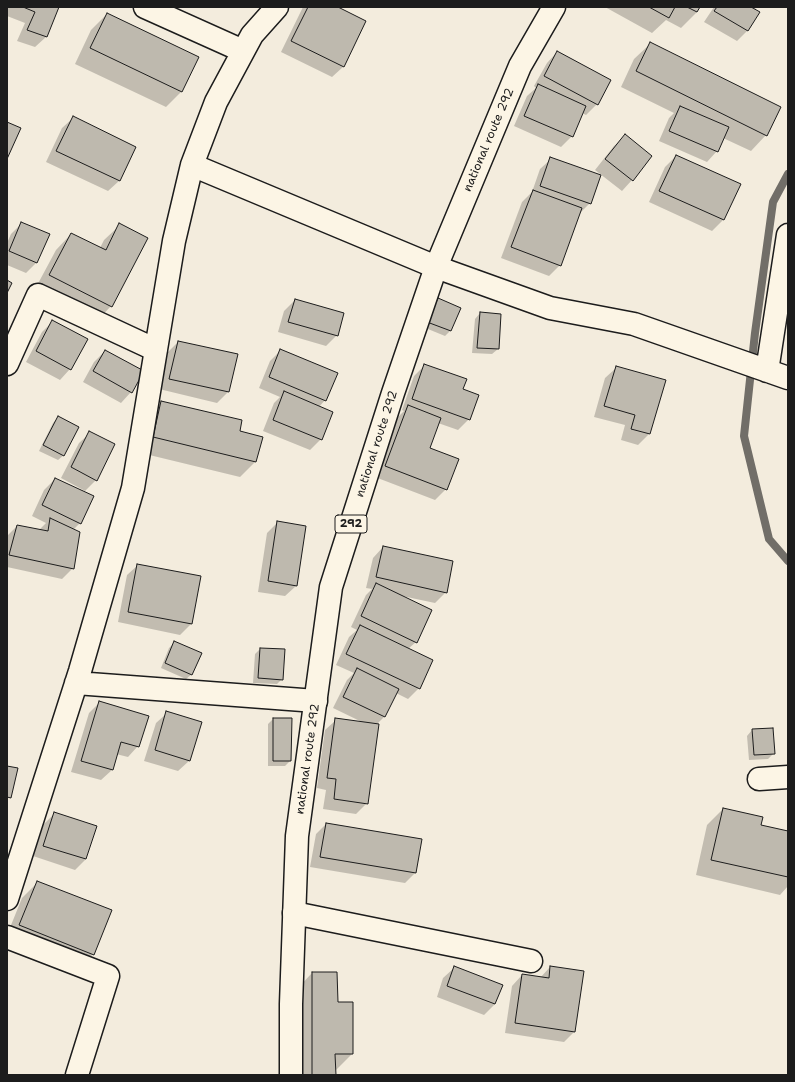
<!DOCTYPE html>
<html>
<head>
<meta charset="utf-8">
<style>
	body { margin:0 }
	#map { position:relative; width:795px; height:1082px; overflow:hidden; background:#f3ecdd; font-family:"Shantell Sans",sans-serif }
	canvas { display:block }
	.frame { position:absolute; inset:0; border:8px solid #1c1c1c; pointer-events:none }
</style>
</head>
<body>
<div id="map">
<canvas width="795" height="1082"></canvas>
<div class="frame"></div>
</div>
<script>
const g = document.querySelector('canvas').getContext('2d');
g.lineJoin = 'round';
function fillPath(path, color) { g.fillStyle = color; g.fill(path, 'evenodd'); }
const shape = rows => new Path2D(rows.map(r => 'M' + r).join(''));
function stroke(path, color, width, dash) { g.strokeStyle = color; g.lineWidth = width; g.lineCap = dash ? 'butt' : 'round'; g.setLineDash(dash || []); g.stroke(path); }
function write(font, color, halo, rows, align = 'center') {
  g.font = font + ' "Shantell Sans",sans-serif'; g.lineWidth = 3; g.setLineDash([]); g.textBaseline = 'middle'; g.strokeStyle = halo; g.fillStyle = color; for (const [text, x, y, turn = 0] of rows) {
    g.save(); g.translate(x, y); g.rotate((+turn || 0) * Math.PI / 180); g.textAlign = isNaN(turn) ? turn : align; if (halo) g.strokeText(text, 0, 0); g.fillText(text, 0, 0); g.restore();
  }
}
const shadow = shape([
	[7,7,58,7,46,37,35,47,17,41,25,23,7,16],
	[303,7,336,7,365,22,343,67,332,77,281,52],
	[605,7,699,7,697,12,681,28,666,20,652,33],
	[714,7,757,7,754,10,758,12,747,31,737,41,704,22],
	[107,14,182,91,166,107,75,64,91,30],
	[650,44,766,135,751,151,723,138,717,151,707,162,659,141,669,118,674,113,621,87,634,59],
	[557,52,597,104,586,115,582,113,572,136,561,147,514,126,527,96,536,88,534,86,547,63],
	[73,118,135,148,119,181,108,191,46,162,62,128],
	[625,136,632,180,622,191,595,170,614,146],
	[676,156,739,185,723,220,712,231,649,202,665,167],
	[551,159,590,203,579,214,560,265,549,276,501,258,522,202,532,192,540,169],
	[22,223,37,262,26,273,7,265,7,243,11,234],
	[120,225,111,306,96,322,34,291,56,250,71,234,100,248,104,240],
	[438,299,459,308,450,331,445,336,423,327,433,304],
	[295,300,337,335,326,346,278,332,284,311],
	[480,313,498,349,492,354,472,353,475,319],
	[53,321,70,369,60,380,26,362,42,332],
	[178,342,237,355,228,392,217,403,159,389,167,353],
	[105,351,131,392,121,403,83,382,94,362],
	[280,351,325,400,319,407,332,412,321,439,310,450,263,431,274,403,280,397,259,388,270,361],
	[425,365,462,390,469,419,458,430,438,423,429,448,446,489,435,500,375,477,398,417,404,411,402,410,414,376],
	[616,368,649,434,638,445,621,440,625,425,594,417,605,378],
	[162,402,239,432,255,462,240,477,137,452,146,417],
	[58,417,64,455,58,460,39,451,53,423],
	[90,433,96,480,85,491,61,478,79,443],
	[55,479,80,523,73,530,73,568,62,579,7,567,7,536,17,526,39,530,46,523,32,516,44,490],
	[278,522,296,586,285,596,258,592,267,533],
	[383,547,446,592,435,603,402,596,416,642,408,649,432,661,419,688,408,699,396,693,384,717,376,725,367,803,356,814,323,809,326,790,317,788,325,730,336,720,364,723,333,708,347,680,354,673,336,665,349,637,357,630,351,627,366,595,372,589,366,588,373,558],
	[138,565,200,577,191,624,180,635,118,622,127,575],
	[175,642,192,674,186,679,161,668,169,648],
	[260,649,282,679,277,684,253,683,255,654],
	[100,702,138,746,128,757,116,754,112,770,101,780,71,772,89,713],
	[167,713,189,761,178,771,144,761,156,723],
	[273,719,290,761,285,766,268,766,268,724],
	[752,730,774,753,768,759,749,760,747,736],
	[723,809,760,826,788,833,788,886,780,895,696,875,707,825],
	[55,813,86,859,75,870,33,856,44,824],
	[326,824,416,872,405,883,310,867,316,834],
	[38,882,93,954,78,970,7,935,22,898],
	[550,967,575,1031,564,1042,505,1033,512,986,522,975,540,978],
	[454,968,501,986,495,1004,484,1015,437,997,443,978],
	[312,973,337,1003,352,1054,336,1070,334,1070,335,1075,297,1075,297,989]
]);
const stream = shape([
	[788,174,773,202,755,333,744,436,769,539,788,561]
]);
const building = shape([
	[23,7,59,7,47,37,27,30,35,12,23,7],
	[308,7,338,7,366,21,344,67,291,41,308,7],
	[649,7,675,7,669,18,649,7],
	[687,7,700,7,697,12,687,7],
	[717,7,751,7,760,12,748,31,714,11,717,7],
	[107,13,199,57,182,92,90,48,107,13],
	[650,42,781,107,767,136,636,71,650,42],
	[557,51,611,80,598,105,544,76,557,51],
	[538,84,586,106,573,137,524,116,538,84],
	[680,106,729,127,718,152,669,131,680,106],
	[73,116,136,147,120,181,56,151,73,116],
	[7,122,21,128,7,159,7,122],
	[625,134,652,156,633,181,605,159,625,134],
	[676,155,741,184,724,220,659,191,676,155],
	[550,157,601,175,591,204,540,186,550,157],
	[533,190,582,208,561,266,511,247,533,190],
	[21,222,50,234,37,263,9,251,21,222],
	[119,223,148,238,112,307,49,275,71,233,106,250,119,223],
	[7,280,12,283,7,293,7,280],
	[438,298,461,308,451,331,427,322,438,298],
	[295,299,344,313,338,336,288,322,295,299],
	[480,312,501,314,499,349,477,348,480,312],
	[52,320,88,339,71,370,36,351,52,320],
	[178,341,238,354,229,392,169,379,178,341],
	[280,349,338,373,326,401,269,377,280,349],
	[105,350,144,371,132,393,93,371,105,350],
	[424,364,467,379,463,389,479,395,470,420,412,399,424,364],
	[616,366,666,380,650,434,631,429,635,415,604,406,616,366],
	[284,391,333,412,322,440,273,420,284,391],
	[161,401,242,420,240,431,263,437,256,462,153,437,161,401],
	[408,405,441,418,430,448,459,459,447,490,385,466,408,405],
	[58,416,79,427,64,456,43,445,58,416],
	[89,431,115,444,97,481,71,467,89,431],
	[55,478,94,496,81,524,42,505,55,478],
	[50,518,80,532,74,569,9,555,17,525,48,531,50,518],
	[277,521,306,526,297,586,268,581,277,521],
	[383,546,453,561,447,593,376,577,383,546],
	[137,564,201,576,192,624,128,612,137,564],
	[376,583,432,610,417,643,361,616,376,583],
	[360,625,433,660,420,689,346,654,360,625],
	[174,641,202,653,192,675,165,663,174,641],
	[260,648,285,649,283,680,258,678,260,648],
	[357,668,399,689,385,717,343,697,357,668],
	[99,701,149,716,139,747,121,742,113,770,81,761,99,701],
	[166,711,202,722,190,761,155,750,166,711],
	[273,718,292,718,291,761,273,761,273,718],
	[335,718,379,724,368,804,334,799,336,779,327,778,335,718],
	[773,728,775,754,754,755,752,729,773,728],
	[7,766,18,768,11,798,7,797,7,766],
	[723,808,763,817,761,825,788,831,788,877,711,860,723,808],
	[54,812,97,826,86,859,43,846,54,812],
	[326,823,422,839,416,873,320,857,326,823],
	[37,881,112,910,94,955,19,925,37,881],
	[454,966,503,985,495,1004,447,986,454,966],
	[550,966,584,971,575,1032,515,1023,522,974,549,978,550,966],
	[312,972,337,972,338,1002,353,1002,353,1054,335,1054,336,1075,312,1075,312,972]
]);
const street = shape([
	[145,7,243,51],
	[192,165,436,267,550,308,634,324,788,378],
	[7,364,38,295,156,350],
	[767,371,788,235],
	[76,683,316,701],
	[759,779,788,777],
	[7,899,80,671,133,488,174,241,192,165,216,102,252,35,277,7],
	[294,913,531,961],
	[7,937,108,976,77,1075]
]);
const highway = shape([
	[291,1075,291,1004,297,836,331,587,393,393,436,267,520,66,554,7]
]);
const shields = [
	[351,524,32]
];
const shieldNames = [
	["292",351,524]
];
const streetNames = [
	["national route 292",489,140,-67],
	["national route 292",377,444,-72],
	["national route 292",308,759,-82]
];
fillPath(shadow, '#0003');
stroke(stream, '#716e68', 8);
fillPath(building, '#beb9ae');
stroke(building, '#1c1c1c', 1);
stroke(street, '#1c1c1c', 25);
stroke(highway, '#1c1c1c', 25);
stroke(street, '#fcf5e5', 22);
stroke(highway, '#fcf5e5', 22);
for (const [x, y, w] of shields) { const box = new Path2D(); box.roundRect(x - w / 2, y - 9, w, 18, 3); g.fillStyle = '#fcf5e5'; g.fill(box); stroke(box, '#1c1c1c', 1); }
write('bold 11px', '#1c1c1c', null, shieldNames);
write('12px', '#1c1c1c', '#fcf5e5', streetNames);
</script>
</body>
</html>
